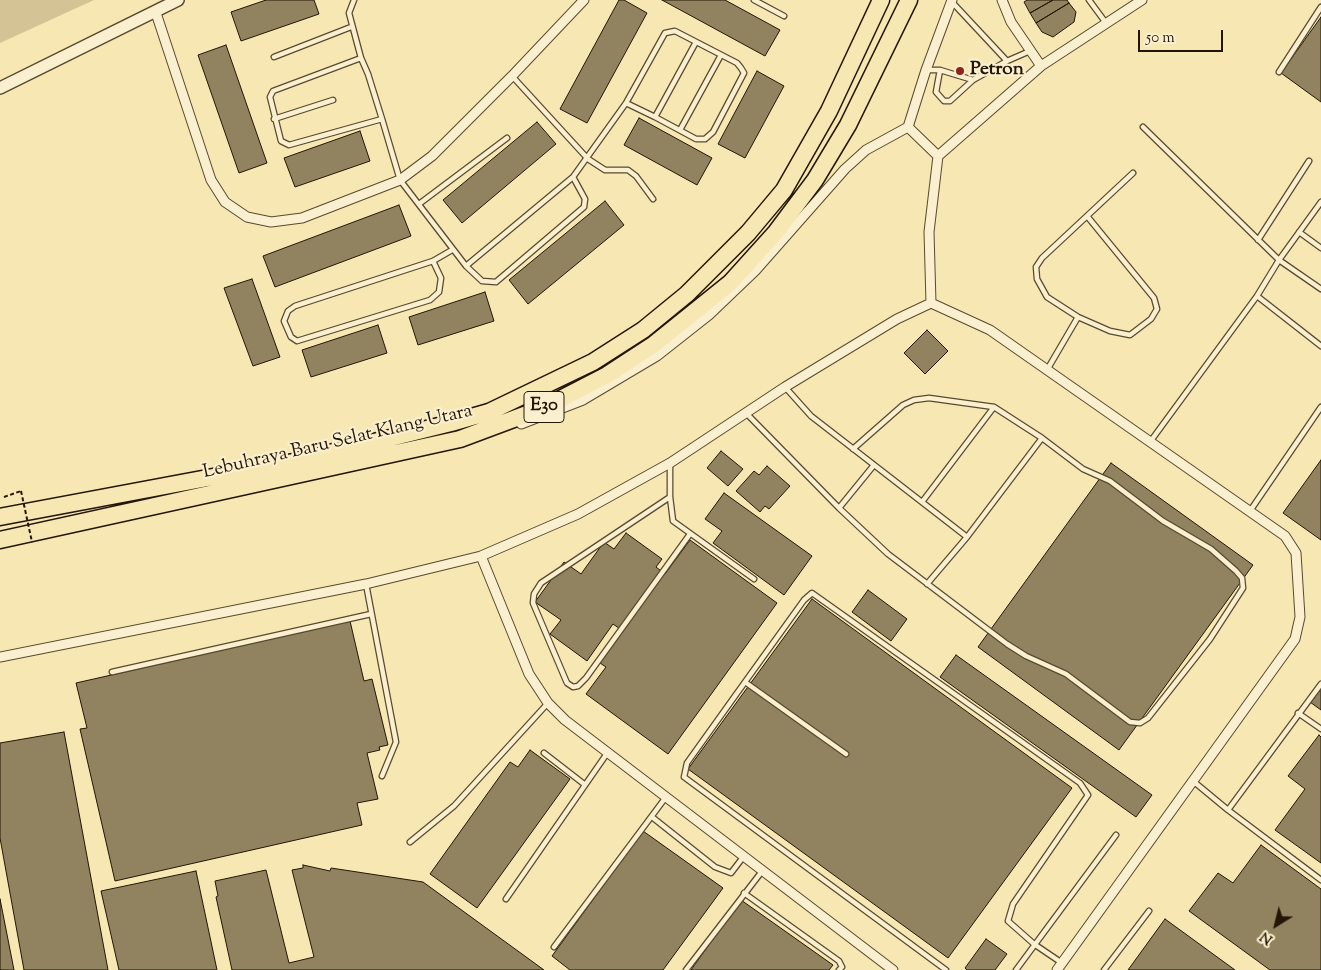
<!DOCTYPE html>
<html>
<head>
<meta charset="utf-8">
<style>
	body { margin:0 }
	#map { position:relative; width:1321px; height:970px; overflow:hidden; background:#f7e7b3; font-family:"Sorts Mill Goudy",serif }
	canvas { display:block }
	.north { position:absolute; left:1251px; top:900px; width:50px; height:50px; -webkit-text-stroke:4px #faefce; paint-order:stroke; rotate:216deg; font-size:14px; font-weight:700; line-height:20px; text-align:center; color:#231605 }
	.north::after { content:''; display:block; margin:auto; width:18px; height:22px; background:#231605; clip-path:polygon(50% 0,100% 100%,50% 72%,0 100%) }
	.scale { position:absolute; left:1138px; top:30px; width:85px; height:22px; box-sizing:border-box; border:2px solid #231605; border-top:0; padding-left:6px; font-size:15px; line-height:18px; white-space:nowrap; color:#231605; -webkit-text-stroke:4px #faefce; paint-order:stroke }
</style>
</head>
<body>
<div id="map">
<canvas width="1321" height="970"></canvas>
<div class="north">N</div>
<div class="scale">50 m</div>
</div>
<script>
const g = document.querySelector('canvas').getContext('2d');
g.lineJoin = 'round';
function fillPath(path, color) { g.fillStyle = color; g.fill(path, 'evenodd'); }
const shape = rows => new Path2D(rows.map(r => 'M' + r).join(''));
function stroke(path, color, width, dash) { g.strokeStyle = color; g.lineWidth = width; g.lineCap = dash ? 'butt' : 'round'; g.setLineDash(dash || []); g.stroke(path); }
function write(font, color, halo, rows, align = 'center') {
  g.font = font + ' "Sorts Mill Goudy",serif'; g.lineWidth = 4.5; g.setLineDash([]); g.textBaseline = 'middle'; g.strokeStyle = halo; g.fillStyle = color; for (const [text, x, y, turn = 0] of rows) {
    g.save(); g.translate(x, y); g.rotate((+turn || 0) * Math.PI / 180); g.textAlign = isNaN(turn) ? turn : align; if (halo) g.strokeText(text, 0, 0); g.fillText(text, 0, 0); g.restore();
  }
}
const green = shape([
	[0,0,94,0,0,43]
]);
const building = shape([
	[266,0,314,0,319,14,241,41,231,12,266,0],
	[619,0,624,0,647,13,587,123,560,109,619,0],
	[662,0,725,0,780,30,765,56,662,0],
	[1027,0,1053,0,1030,13,1024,2,1027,0],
	[1053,0,1067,0,1069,3,1036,23,1030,13,1053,0],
	[1069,3,1076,12,1074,22,1053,37,1042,32,1036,23,1069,3],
	[1321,17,1321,102,1281,73,1321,17],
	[226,45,267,163,239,173,198,55,226,45],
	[757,71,784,86,745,158,718,144,757,71],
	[639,118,712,158,697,185,624,145,639,118],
	[537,122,556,144,462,223,443,200,537,122],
	[360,131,370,161,295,187,284,158,360,131],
	[605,201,624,225,528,304,509,280,605,201],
	[399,205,411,236,275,287,263,256,399,205],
	[252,279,280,357,253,366,224,288,252,279],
	[485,292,494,321,418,345,409,317,485,292],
	[378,325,387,353,311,377,302,350,378,325],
	[927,330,948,351,925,374,904,353,927,330],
	[721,451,743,469,728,486,707,468,721,451],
	[1321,460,1321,540,1283,513,1321,460],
	[1111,463,1253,565,1119,750,978,647,1111,463],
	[767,466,790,486,769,509,765,506,760,512,736,491,754,471,759,475,767,466],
	[724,493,812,556,784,595,713,543,722,531,705,519,724,493],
	[626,533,662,559,656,567,665,574,690,540,777,603,668,754,586,694,606,667,600,663,623,631,613,624,587,661,550,634,561,620,535,602,564,562,581,574,604,542,614,549,626,533],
	[868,590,907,619,891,641,852,612,868,590],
	[812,599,1072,788,948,958,688,769,812,599],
	[350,621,364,681,372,679,388,745,379,747,380,750,367,753,378,799,357,803,362,825,115,881,80,729,87,728,76,683,350,621],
	[956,655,1152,795,1136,817,940,677,956,655],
	[1321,688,1321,710,1310,702,1321,688],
	[64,732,108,970,24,970,0,838,0,743,64,732],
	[1319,735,1321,737,1321,863,1275,830,1305,789,1288,776,1319,735],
	[530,750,570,779,477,908,430,874,510,762,518,767,530,750],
	[643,831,723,888,663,970,570,970,552,956,643,831],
	[1261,845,1321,889,1321,970,1270,970,1189,911,1218,873,1233,883,1261,845],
	[303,865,330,871,331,868,423,882,544,970,232,970,216,897,218,896,215,881,266,870,289,963,314,957,292,870,303,868,303,865],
	[196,871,217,970,119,970,101,891,196,871],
	[0,899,14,970,0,970,0,899],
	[741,900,833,965,829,970,691,970,741,900],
	[1165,919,1235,970,1128,970,1165,919],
	[986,939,1007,954,995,970,967,970,965,968,986,939]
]);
const path = shape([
	[4,497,21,491]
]);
const service = shape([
	[354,0,349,13,361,58],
	[754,0,784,16],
	[1089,0,1106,23],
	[952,2,1007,61],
	[274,57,351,27],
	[927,70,940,70,973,80,1007,61,1030,51],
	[940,70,936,92,944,101,950,101,973,80],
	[1279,72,1321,7],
	[512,76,588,159,605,170,628,170,636,176,653,199],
	[626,103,655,117],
	[274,119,333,100],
	[382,119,289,145,281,141,270,97,273,91,361,58,368,74,382,119,400,180,466,266,573,177,626,103,665,33,675,31,737,63,741,68,744,73,713,132,705,139,696,139,655,117,696,42],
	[1143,127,1279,260,1257,296],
	[680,130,721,55],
	[1321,202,1279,260,1321,289],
	[419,204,507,138],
	[1087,216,1154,298,1157,309,1151,319,1130,335,1110,331,1078,317,1047,297,1037,279,1036,267,1042,258,1087,216,1133,173],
	[1299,232,1321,248],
	[1258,240,1309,161],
	[433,261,441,278,439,292,430,300,297,341,291,337,284,321,288,311,295,306,433,261,452,250],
	[466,266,482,281,496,282,584,207,585,199,573,177],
	[1047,370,1078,317],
	[746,413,839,508,888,554,1007,644,1026,656,1066,674,1130,722,1140,723,1148,718,1210,639,1243,588,1242,578,1236,571,1211,549,1163,521,1110,481,1083,469,1042,438,967,537,811,416,785,387],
	[1150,442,1257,296,1321,346],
	[853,449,903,405,914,400,929,398,994,407,1042,438],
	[670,463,670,497,673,521,754,579],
	[670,497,541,583,534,594,533,603,567,683,573,687,578,686,586,678,690,534],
	[922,502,994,407],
	[839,508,874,465],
	[1250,511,1321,407],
	[366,584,396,742,382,776],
	[927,584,967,537],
	[112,672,371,614],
	[745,682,804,600,812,593,1080,783,1088,795,1013,904,1008,921,1034,944,1062,963],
	[1298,713,1321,729],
	[544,753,584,784],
	[846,754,745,682,687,763,684,777,946,970],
	[1193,781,1228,810,1321,880],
	[1228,810,1321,684],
	[652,817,715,867,731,873,744,856],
	[410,842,454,806,548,703],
	[744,893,839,961,842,967,839,970],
	[506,899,608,752],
	[554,947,666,797],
	[686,970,763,870],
	[1016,970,1116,835],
	[1104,970,1149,911]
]);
const minor = shape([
	[1002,0,1011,22,1041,66],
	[156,13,211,180,225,202,247,217,271,222,302,218,400,180,432,156,512,76,584,0],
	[908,127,938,156,929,232,931,303,990,330,1285,536,1296,553,1300,617,1295,639,1057,970],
	[938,156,1041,66,1142,0],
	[521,424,583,400,657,356,709,315,755,271,845,169,866,150,908,127,926,70,952,0],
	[481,556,529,674,548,703,565,720,893,970],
	[0,657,366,584,481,556,578,514,670,463,785,387,897,319,931,303]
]);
const tertiary = shape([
	[0,88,178,0]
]);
const motorway = shape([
	[0,517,293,462,451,423,489,412,593,362,643,330,687,294,748,233,784,190,829,111,881,0],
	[0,540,460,439,543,408,607,375,653,345,730,283,776,232,815,180,848,125,909,0]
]);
const pathBridge = shape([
	[21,491,32,542]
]);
const markers = [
	[960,71,5,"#8f2418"]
];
const shields = [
	[544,407,40]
];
const shieldNames = [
	["E30",544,407]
];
const poiNames = [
	["Petron",970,71]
];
const streetNames = [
	["Lebuhraya Baru Selat Klang Utara",338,443,-13]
];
fillPath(green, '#d3c395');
fillPath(building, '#91835f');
stroke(building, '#231605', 1);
stroke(service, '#584a30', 7);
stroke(minor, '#584a30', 11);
stroke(tertiary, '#584a30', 14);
stroke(motorway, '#231605', 19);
stroke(path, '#231605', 2, [4, 2.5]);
stroke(service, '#faefce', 4.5);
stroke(minor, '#faefce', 9);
stroke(tertiary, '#faefce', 11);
stroke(motorway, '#f7e7b3', 16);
stroke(pathBridge, '#231605', 2, [4, 2.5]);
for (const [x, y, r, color] of markers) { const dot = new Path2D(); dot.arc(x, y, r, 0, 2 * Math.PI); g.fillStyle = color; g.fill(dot); stroke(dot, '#faefce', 2); }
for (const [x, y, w] of shields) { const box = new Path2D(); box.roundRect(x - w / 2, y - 15.5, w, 31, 4); g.fillStyle = '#faefce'; g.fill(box); stroke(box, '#231605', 1); }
write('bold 18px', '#231605', null, shieldNames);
write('bold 19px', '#231605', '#faefce', poiNames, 'left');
write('19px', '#231605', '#faefce', streetNames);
</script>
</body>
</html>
